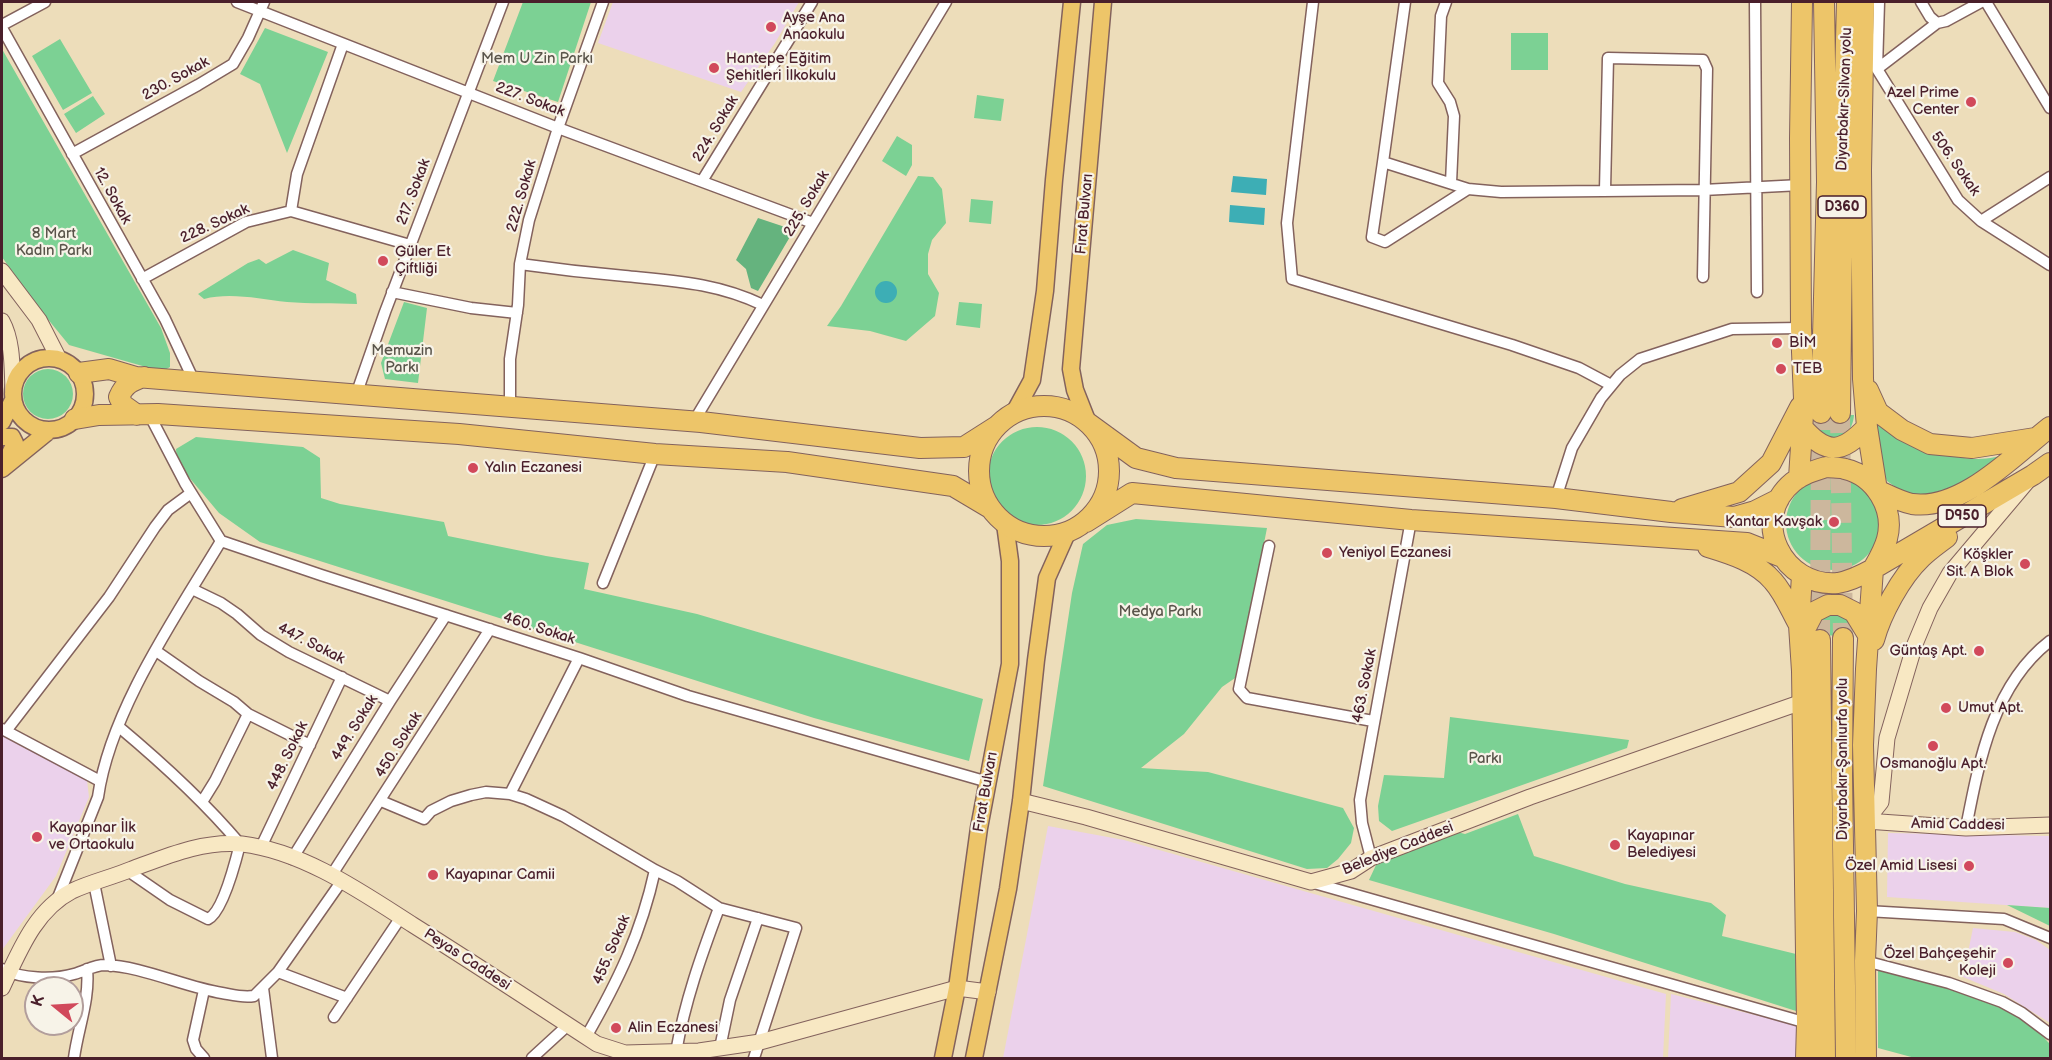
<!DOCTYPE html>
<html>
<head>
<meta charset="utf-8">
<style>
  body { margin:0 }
  #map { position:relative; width:2052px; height:1060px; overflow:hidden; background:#edddba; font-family:"Balsamiq Sans",sans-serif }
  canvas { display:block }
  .frame { position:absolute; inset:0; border:3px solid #4a1f2b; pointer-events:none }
  .north { position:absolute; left:24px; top:976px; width:60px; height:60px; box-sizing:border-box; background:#f7f3e8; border:2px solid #b29e9c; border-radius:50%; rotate:288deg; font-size:16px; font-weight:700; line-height:24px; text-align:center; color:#4a1f2b }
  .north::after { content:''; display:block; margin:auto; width:21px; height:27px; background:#d1495b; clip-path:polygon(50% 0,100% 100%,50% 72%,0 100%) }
</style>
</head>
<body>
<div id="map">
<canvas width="2052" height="1060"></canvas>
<div class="frame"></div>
<div class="north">K</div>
</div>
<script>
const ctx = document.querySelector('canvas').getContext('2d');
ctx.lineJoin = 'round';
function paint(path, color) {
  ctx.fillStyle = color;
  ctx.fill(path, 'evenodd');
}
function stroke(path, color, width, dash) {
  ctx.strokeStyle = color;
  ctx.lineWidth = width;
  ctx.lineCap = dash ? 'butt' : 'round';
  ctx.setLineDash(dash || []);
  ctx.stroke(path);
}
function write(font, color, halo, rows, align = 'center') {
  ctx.font = font + ' "Balsamiq Sans",sans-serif';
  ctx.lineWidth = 4.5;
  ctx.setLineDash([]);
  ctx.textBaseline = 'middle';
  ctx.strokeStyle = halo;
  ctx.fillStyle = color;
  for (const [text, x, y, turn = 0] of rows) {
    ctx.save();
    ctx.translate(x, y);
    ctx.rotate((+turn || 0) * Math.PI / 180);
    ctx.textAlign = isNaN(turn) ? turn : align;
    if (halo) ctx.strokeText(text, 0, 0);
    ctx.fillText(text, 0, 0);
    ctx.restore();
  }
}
paint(new Path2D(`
  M613,2H799L775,43L741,92L598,43Z
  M2,736L87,780L89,797L56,876L2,950Z
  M1048,826L1124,840L1666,994L1663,1058H1003Z
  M1888,833L2050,836V908L1887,897Z
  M1973,928L2015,932L2036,940L2050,950V1023L2004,994L1963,977Z
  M1671,994L1799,1026L1798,1058H1668Z`), '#ebd1eb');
paint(new Path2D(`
  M523,2H591L558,102L493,81Z
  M265,28L328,52L287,153L260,84L240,74Z
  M1511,33H1548V70H1511Z
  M60,39L92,93L63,110L32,56Z
  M2,49L161,328L170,353V367L163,371L153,369L69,345L33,301L2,257Z
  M977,95L1004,99L1001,121L974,118Z
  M93,96L105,114L76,133L64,114Z
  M897,136L912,145V165L906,176L882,161Z
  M918,176L933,177L942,189L946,223L932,240L928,254V274L939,293L935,316L906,341L870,331L827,326L841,306Z
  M971,199L993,201L991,224L969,222Z
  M293,250L329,263L326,280L356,294L357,304C334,303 310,304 287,302C260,299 230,292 204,299L198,294L248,263L259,259L266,264Z
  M404,302L427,308L418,383L385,379L381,363Z
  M959,302L982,304L980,328L956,325Z
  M23 394a25 25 0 1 1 50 0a25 25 0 1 1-50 0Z
  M1812,415H1854C1853,431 1841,445 1824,436C1820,433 1816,429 1813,426Z
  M1875,421C1908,438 1940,459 1978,459C1989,459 2000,456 2010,454L1959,484L1936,494L1914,496L1898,489L1887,481L1881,467Z
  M988 476a49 49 0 1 1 98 0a49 49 0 1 1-98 0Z
  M196,437L303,447L320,458L321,498L340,504L444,522L448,536L546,556L589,563L584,589L697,614L983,699L969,761L814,718L260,542L219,513L177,463L176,449Z
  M1786 523a47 47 0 1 1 94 0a47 47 0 1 1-94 0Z
  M1136,519L1267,528L1238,676L1222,687L1184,734L1141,768L1208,772L1343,808L1354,828L1351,843L1338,859L1327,868L1307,869L1043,786L1072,593L1083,544L1107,525Z
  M1835,614C1848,618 1852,622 1853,635L1810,636C1815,623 1821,618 1835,614Z
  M1450,717L1629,740L1627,748L1392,831L1379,821L1378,806L1384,775L1444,778Z
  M1518,814L1534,856L1625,884L1711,903L1726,915L1722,936L1796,954V1011L1554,934L1369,880L1376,865L1457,832L1465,834Z
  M2007,905L2050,908V926Z
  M1878,970C1929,983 1988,993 2031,1025C2038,1030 2044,1038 2050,1044V1058H1915L1878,1048Z`), '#7cd194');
paint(new Path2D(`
  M758,218L794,230L758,291L751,288L746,269L736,260Z`), '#65b37e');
paint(new Path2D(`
  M1233,176L1267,179L1266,195L1231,192Z
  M1230,205L1265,208L1264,225L1229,222Z
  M875 292a11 11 0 1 1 22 0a11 11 0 1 1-22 0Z`), '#3daeb5');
stroke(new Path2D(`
  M1840,413L1843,638
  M1820,640L1821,413`), '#ccb79d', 20, [20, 10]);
const street = new Path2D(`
  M237,2L558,128L813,223
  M1313,2L1287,223L1292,279L1512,345L1579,368L1611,385
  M1405,2L1383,162L1468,189L1501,192L1703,190L1801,185
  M1446,2L1441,16L1438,83L1450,102L1454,116L1451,183
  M1755,2L1757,292
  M1921,2L1930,17L1937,23
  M1986,2L2050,108
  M2,25L45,2
  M2,28L165,319L194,381
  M1864,53L1877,69L1958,200L1981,221L2050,265
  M1877,69L1937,23L1946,21L1981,2
  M1877,69L1879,2
  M72,154L198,85L233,64L248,38L264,2
  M1383,162L1372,237L1385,242L1468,189
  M702,181L812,2
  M1605,190L1608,58L1703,60L1707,69L1703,277
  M291,211L297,174L343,44
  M1981,221L2050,177
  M520,264C555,269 590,273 625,276C675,281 717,283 763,305
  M142,279L246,222L291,211L410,245
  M392,292L471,308L517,313
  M356,395L385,312L503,2
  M510,408V359L518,305L520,264L529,220L558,128L603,2
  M149,414L185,483L221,541L321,575L579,658L688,696L988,782
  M694,421L946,2
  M1556,498L1572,448L1601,398L1620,375L1640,359L1732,329L1801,328
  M1269,546L1239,689L1247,698L1373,721
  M603,583L655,454
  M192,589L221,603L237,614L261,635L289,652L390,701
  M156,651L199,681L234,702L248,714L310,745
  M119,727C162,763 203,800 240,844C236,860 223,912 208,919L170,900L128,871
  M2,729L100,781
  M6,731L109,597L155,527L168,510L191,493
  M510,794L579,658
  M381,801L424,819L431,811L451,801L471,795L486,792L510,794L526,799L563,816L655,870L677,881L719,908L796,928L754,1058
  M202,802L215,781L248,714
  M1966,828C1979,761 1993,685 2050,641
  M261,847L342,677
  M1371,858L1362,823L1360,800L1411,520
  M292,859L390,701L446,615
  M331,876L490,629
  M94,883L111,966
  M1314,883L1807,1023
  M57,900L98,797C110,711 176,616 221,541
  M1867,911L2004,919L2050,938
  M1865,961L1949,983L2002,1002L2022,1013L2050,1034
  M2,969C22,979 53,980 74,974C85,971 94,965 105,965C141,966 185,987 222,993C233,995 243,998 254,996L278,972L341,882
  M278,972L347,998
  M263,988L272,1058
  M204,990L193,1040L196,1049L204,1058
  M334,1017L401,917
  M586,1037C618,981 641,934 655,870
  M720,1048L730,1000L758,918
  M676,1052C685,1001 701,956 719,908
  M74,1058C78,1028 90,999 87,969
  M532,1058L568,1025`);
const secondary = new Path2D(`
  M2,271L39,320L59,359
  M2,321C13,341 12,368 13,391
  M1021,801L1086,817L1311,882L1351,871L1371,858L1530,797L1802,702
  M1866,821L1881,802L1887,738L1915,644L1930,608L1950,573L2026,483
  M1866,821L1966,828L2050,825
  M2,988C19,952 35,910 72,891C91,882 113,877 132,869C167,856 204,840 242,844C303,851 363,893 413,925C475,964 536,1004 597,1044L625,1053L699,1051L760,1042L957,988L988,992`);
const primary = new Path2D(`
  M13 394a36 36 0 1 1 72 0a36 36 0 1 1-72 0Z
  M1014,413L1032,380L1045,291L1054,180L1072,2
  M2,422L13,400
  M1088,423L1075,390L1071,369L1103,2
  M2,437H12L15,443L6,462
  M2,469L50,430
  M943,1058L957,988L979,828L1010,664V561L1005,524
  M974,1058L1008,889L1021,801L1036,660L1047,578L1067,533`);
const highway = new Path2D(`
  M1864,2L1861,170L1863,379L1867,427L1877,490C1888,495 1901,502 1912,504C1962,511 2014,455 2050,427
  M79,373L109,369L136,377L701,422L920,448L964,447L997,426
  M1868,390L1878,412L1902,430L1930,444L1972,448L2035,438
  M979 471a65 65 0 1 1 130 0a65 65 0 1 1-130 0Z
  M1821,413L1827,182L1824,2
  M1840,413L1843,157L1847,2
  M137,415L123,405L119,397C124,385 131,381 144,377
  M75,419L99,415L158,414L459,434L655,454L787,462L953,486L990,508
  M1088,423L1136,458L1176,468L1556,498L1671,512L1734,517L1755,511L1779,499
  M1802,427C1827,456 1842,453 1867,427
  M1826,467C1832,468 1839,467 1845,469C1875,476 1895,509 1887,539C1884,550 1878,560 1873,569C1862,575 1850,581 1838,583C1783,588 1748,519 1793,482C1803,474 1813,471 1826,467Z
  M1799,478L1804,399L1801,328L1800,138L1802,2
  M1682,509L1739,492L1771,463L1800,407
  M1086,522L1132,493L1411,520L1747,543L1782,557
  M1708,547C1731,554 1757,562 1773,581C1784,593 1791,611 1799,625
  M1802,575L1799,625L1802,671L1807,1023L1806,1058
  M1802,635L1814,612L1828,605H1840L1854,612L1868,635
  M1843,638L1842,775L1846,1058
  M1820,640L1825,1058
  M1874,640C1881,614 1901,577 1921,558C1929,550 1938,544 1947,537
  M1866,1058L1865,961L1867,911L1863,745L1866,669L1873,569L2033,475L2050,463`);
stroke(street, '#83625d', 13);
stroke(secondary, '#83625d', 17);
stroke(primary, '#83625d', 19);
stroke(highway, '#83625d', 22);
stroke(street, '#fff', 10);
stroke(secondary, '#f8e8c3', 15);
stroke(primary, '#edc569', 16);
stroke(highway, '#edc569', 20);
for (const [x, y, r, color] of [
  [771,27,6,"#d1495b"],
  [714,68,6,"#d1495b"],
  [1971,102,6,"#d1495b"],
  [383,261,6,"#d1495b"],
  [1777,343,6,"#d1495b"],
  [1781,369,6,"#d1495b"],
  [473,468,6,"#d1495b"],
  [1834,522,6,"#d1495b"],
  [1327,553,6,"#d1495b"],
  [2025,564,6,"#d1495b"],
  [1979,651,6,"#d1495b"],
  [1946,708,6,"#d1495b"],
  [1933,746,6,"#d1495b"],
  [37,837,6,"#d1495b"],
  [1615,845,6,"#d1495b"],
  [1969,866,6,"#d1495b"],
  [433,875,6,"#d1495b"],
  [2008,963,6,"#d1495b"],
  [616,1028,6,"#d1495b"]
]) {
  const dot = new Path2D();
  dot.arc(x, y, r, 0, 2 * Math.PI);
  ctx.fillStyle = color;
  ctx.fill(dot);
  stroke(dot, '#f7f3e8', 2);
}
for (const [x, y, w] of [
  [1842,207,48],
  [1962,516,48]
]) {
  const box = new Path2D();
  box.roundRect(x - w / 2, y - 11, w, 22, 4.5);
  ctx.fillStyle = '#f7f3e8';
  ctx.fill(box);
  stroke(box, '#4a1f2b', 1.5);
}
write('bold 14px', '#4a1f2b', null, [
  ["D360",1842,207],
  ["D950",1962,516]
]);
write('15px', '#4a1f2b', '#f7f3e8', [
  ["Ayşe Ana",783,18],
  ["Anaokulu",783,35],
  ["Hantepe Eğitim",726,59],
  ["Şehitleri İlkokulu",726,76],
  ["Azel Prime",1959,93,"right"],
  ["Center",1959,110,"right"],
  ["Güler Et",395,252],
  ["Çiftliği",395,269],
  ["BİM",1789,343],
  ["TEB",1793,369],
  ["Yalın Eczanesi",485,468],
  ["Kantar Kavşak",1822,522,"right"],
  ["Yeniyol Eczanesi",1339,553],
  ["Köşkler",2013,555,"right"],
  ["Sit. A Blok",2013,572,"right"],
  ["Güntaş Apt.",1967,651,"right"],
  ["Umut Apt.",1958,708],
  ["Osmanoğlu Apt.",1933,764,"center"],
  ["Kayapınar İlk",49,828],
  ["ve Ortaokulu",49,845],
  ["Kayapınar",1627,836],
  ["Belediyesi",1627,853],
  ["Özel Amid Lisesi",1957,866,"right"],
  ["Kayapınar Camii",445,875],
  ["Özel Bahçeşehir",1996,954,"right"],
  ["Koleji",1996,971,"right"],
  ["Alin Eczanesi",628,1028]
], 'left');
write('15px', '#59544a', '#f7f3e8', [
  ["Mem U Zin Parkı",537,59],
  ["8 Mart",54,234],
  ["Kadın Parkı",54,251],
  ["Memuzin",402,351],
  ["Parkı",402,368],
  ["Medya Parkı",1160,612],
  ["Parkı",1485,759]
]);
write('15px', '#4a1f2b', '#f7f3e8', [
  ["230. Sokak",176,79,-29],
  ["Diyarbakır-Silvan yolu",1845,99,-88],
  ["227. Sokak",530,100,21],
  ["224. Sokak",716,129,-59],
  ["506. Sokak",1955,164,55],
  ["217. Sokak",414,192,-69],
  ["12. Sokak",112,196,61],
  ["222. Sokak",522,196,-74],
  ["225. Sokak",807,204,-59],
  ["Fırat Bulvarı",1085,214,-85],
  ["228. Sokak",215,224,-25],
  ["460. Sokak",539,629,18],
  ["447. Sokak",311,644,27],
  ["463. Sokak",1365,686,-79],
  ["449. Sokak",355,728,-58],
  ["450. Sokak",399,745,-58],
  ["448. Sokak",288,756,-64],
  ["Diyarbakır-Şanlıurfa yolu",1843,759,-90],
  ["Fırat Bulvarı",986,792,-80],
  ["Amid Caddesi",1958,825,1],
  ["Belediye Caddesi",1398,849,-22],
  ["455. Sokak",612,950,-67],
  ["Peyas Caddesi",467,960,33]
]);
</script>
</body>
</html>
